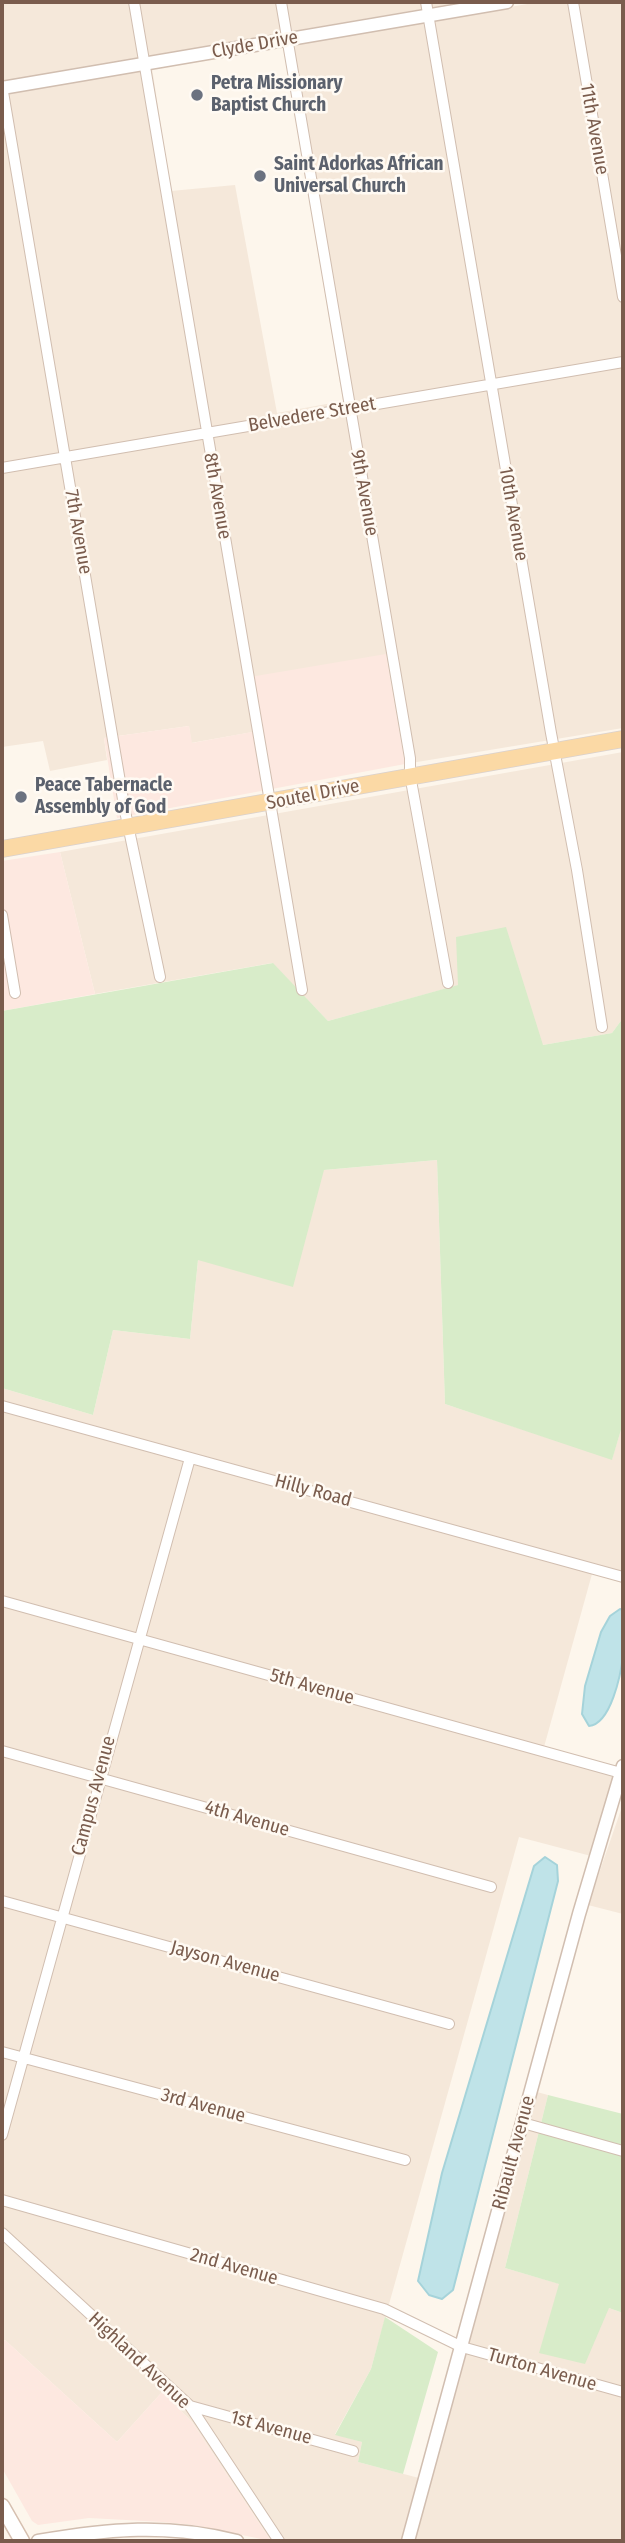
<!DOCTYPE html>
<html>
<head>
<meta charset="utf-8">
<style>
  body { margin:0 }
  #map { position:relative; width:625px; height:2543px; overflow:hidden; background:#fdf6ec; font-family:"Fira Sans Condensed",sans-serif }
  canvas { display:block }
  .frame { position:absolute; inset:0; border:4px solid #7a5c4d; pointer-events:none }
</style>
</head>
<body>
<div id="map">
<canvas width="625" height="2543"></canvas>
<div class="frame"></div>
</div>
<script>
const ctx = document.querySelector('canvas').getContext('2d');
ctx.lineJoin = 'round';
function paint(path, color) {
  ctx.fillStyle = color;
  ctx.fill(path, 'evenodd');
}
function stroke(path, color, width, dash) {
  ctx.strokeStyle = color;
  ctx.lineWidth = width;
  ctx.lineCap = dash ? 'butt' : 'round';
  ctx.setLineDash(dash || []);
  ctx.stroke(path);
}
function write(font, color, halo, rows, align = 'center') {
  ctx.font = font + ' "Fira Sans Condensed",sans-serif';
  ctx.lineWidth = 5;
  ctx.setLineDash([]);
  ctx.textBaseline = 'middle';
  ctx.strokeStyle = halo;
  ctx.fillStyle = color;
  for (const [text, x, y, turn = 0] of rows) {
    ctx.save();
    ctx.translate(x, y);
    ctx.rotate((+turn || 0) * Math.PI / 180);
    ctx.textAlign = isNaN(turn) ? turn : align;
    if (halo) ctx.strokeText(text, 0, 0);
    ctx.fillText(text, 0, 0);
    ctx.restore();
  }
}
paint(new Path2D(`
  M2,2H463L2,81Z
  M539,2H623V728L405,764L386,655L253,732L191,743L189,726L104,738L107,760L50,771L43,741L2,747V93L152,68L171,191L235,185L277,413L343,401L283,46Z
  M623,752V1018L612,1033L543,1045L459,985L328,1021L272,963L95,994L60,852Z
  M437,1160L445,1404L612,1459L623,1423V1583L592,1574L544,1747L616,1767L591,1856L519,1837L371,2369L335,2434L362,2442L358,2462L419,2478L401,2541H271L192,2422L162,2392L117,2442L5,2340L2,2343V1388L93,1415L113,1330L190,1339L198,1260L324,1170Z
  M623,1804V1914L588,1905Z
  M537,2092L548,2095L505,2268L560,2284L540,2353L609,2308L623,2313V2541H415Z`), '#f5e8da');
paint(new Path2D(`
  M386,654L405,764L117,818L104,738L189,726L192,743L252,732L244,678Z
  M60,852L95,994L2,1011V861Z
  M5,2340L117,2442L162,2392L192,2422L271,2541L193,2525L163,2522L89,2518L38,2525L32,2521L2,2468V2343Z`), '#fde8e0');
paint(new Path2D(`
  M506,927L543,1045L612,1033L623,1018V1423L612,1460L445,1404L437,1160L324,1170L293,1287L198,1260L190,1339L113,1330L93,1415L2,1388V1011L273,963L328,1021L458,985L456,937Z
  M548,2095L623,2114V2313L609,2308L585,2364L539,2353L559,2284L505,2268Z
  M385,2317L438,2352L403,2474L358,2462L362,2442L335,2435L371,2369Z`), '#d8ecc9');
const water = new Path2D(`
  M620,1609L623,1610C623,1625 625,1640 623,1655C621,1674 611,1724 589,1726L582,1714L585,1686L601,1632L610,1616Z
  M545,1857L557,1865L558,1881L453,2290L442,2299L429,2295L418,2281L442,2173L534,1866Z`);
paint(water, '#bfe3e8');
stroke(water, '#a5d3da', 2);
const minor = new Path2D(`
  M134,2L302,990
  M281,2L410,758V775L448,983
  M426,2L551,733L577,870L602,1027
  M573,2L623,297
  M2,86L125,811L160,977
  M2,468L623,362
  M2,915L15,993
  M2,1406L623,1577
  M2,1601L621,1773
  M2,1751L491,1887
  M2,1901L449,2024
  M2,2052L405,2160
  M523,2123L623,2151
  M2,2135L190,1458
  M2,2200L384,2309L462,2347L623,2392
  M2,2233L190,2406L279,2541
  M190,2406L353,2451`);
const tertiary = new Path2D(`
  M2,88L507,2
  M38,2541C108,2529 167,2523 237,2541
  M408,2541L579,1914L623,1766`);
const secondary = new Path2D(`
  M2,2506L22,2541`);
const primary = new Path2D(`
  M2,849L623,739`);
stroke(minor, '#d1beb0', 12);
stroke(tertiary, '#d1beb0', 15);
stroke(secondary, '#d6c0b0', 17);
stroke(primary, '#dad1cd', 18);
stroke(minor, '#fff', 10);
stroke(tertiary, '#fff', 12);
stroke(secondary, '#fff', 14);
stroke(primary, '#fbd9a5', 16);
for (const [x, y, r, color] of [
  [197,95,7,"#6b7280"],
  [260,176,7,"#6b7280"],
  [21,797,7,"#6b7280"]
]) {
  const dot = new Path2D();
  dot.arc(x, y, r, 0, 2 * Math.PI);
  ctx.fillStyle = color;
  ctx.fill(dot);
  stroke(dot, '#fffaf3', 2.5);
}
write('19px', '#7a5c4d', '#fffaf3', [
  ["Clyde Drive",255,45,-10],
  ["11th Avenue",594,129,80],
  ["Belvedere Street",312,415,-10],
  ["9th Avenue",364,493,80],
  ["8th Avenue",217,496,80],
  ["10th Avenue",513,514,80],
  ["7th Avenue",78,532,80],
  ["Soutel Drive",313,795,-11],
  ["Hilly Road",313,1491,15],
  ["5th Avenue",312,1687,16],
  ["Campus Avenue",94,1796,-75],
  ["4th Avenue",247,1819,16],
  ["Jayson Avenue",225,1962,15],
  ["3rd Avenue",203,2106,15],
  ["Ribault Avenue",514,2153,-75],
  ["2nd Avenue",234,2267,16],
  ["Highland Avenue",139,2361,43],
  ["Turton Avenue",542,2370,16],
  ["1st Avenue",271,2428,15]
]);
write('bold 19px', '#5b616d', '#fffaf3', [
  ["Petra Missionary",211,84],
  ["Baptist Church",211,106],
  ["Saint Adorkas African",274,165],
  ["Universal Church",274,187],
  ["Peace Tabernacle",35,786],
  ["Assembly of God",35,808]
], 'left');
</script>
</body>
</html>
